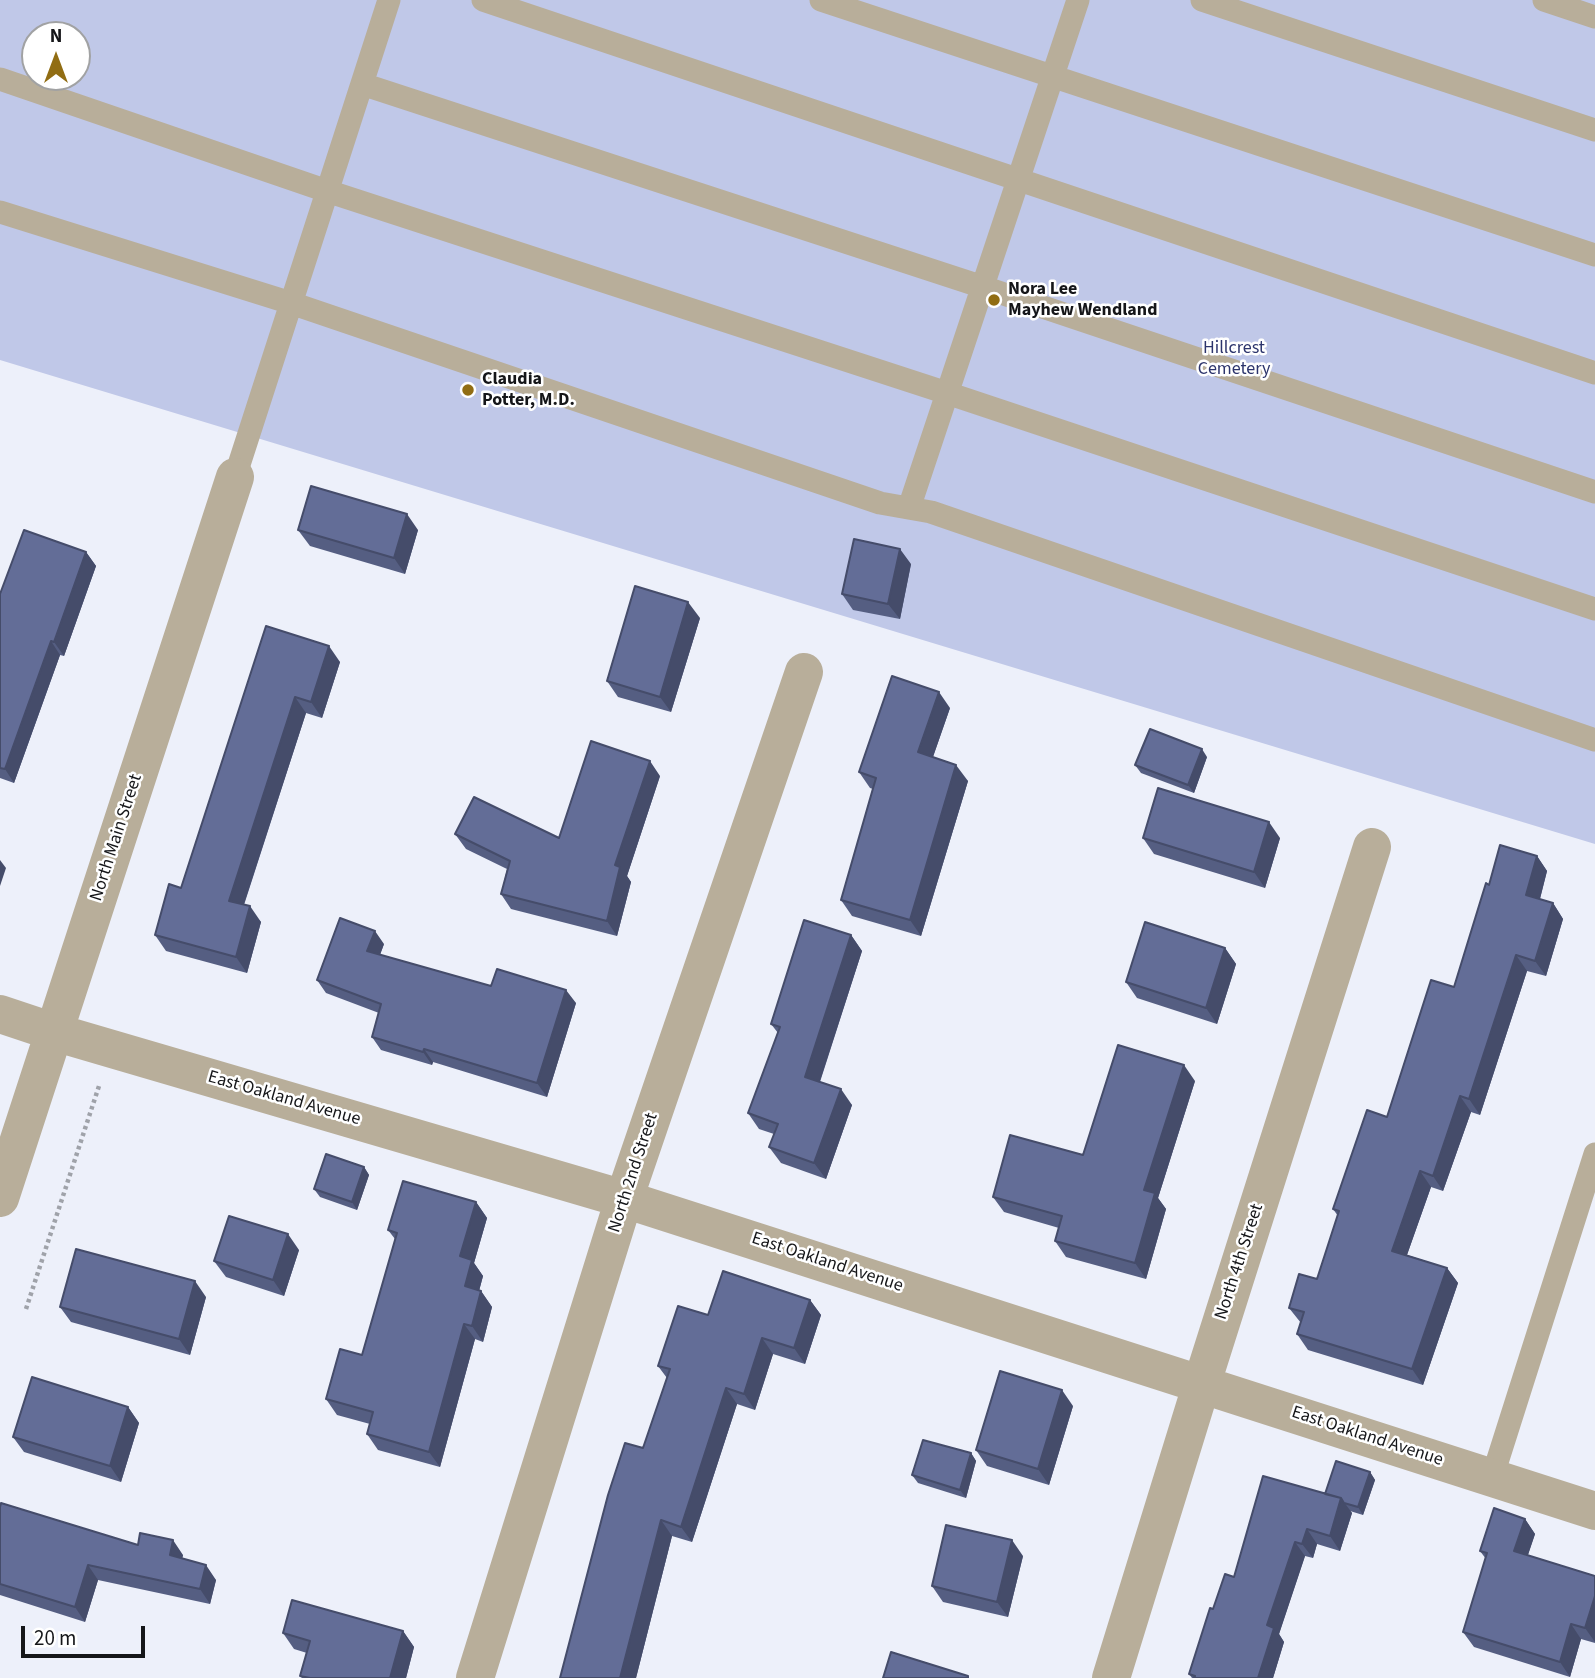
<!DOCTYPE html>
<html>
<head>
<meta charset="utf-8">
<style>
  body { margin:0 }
  #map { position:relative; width:1595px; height:1678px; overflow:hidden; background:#edf0fa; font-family:"Source Sans 3",sans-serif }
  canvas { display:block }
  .north { position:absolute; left:21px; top:21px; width:70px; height:70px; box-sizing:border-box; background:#fff; border:2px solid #a1a2a3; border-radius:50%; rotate:0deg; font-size:19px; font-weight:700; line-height:28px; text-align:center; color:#151619 }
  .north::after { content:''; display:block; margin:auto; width:24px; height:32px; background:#916d13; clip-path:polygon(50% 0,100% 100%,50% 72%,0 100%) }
  .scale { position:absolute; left:21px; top:1626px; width:124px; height:32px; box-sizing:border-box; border:4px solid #151619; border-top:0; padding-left:9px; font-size:21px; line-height:24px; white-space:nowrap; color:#151619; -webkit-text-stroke:5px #fff; paint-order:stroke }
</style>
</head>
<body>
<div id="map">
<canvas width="1595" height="1678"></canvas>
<div class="north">N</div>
<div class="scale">20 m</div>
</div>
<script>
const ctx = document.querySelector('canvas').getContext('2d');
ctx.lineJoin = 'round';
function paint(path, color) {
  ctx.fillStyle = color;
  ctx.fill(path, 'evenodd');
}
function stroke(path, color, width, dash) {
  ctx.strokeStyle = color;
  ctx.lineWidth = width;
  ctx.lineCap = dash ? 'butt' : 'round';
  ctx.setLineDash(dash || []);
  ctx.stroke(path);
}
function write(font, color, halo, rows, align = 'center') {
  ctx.font = font + ' "Source Sans 3",sans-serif';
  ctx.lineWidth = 5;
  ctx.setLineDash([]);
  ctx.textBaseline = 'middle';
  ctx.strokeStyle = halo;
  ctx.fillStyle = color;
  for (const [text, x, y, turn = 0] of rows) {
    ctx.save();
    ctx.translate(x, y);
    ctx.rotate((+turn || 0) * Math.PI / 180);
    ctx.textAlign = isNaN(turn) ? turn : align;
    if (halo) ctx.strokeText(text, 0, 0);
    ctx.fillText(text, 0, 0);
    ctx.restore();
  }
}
paint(new Path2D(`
  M0,0H1595V844L0,360ZM35,35H77V77H35Z`), '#c0c8e8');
stroke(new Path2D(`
  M26,1309L99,1086`), '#9fa2a9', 4.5, [3.5, 3.5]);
stroke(new Path2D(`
  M483,0L1595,373
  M821,0L1595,255
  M1202,0L1595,130
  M1544,0L1595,17
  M0,79L327,191L947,393L1595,609
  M362,84L983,287L1595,492
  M0,212L291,303L880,503L931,512L1595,740
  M235,477L389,0
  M909,508L1078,0
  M1492,1478L1595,1154`), '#b8ae9a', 23);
stroke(new Path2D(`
  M0,1014L54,1032L624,1199L1595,1511
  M0,1198L235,477
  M475,1678L624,1199L804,672
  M1111,1678L1202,1383L1372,847`), '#b8ae9a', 38);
paint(new Path2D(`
  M298,530H418L405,574L310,546Z
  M86,552L96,566L64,656L60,655L14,783L0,778V594Z
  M911,564L900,619L853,610L842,594Z
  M700,618L671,712L618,697L607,681Z
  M266,626L340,662L322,718L306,713L244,905L261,922L247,973L166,951L155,935L181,888Z
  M950,708L933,757L968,781L921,936L852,916L841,900L873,789L870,788L859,772Z
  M1207,757L1194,793L1141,773L1135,765Z
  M660,776L627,876L631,882L617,936L511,909L501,894L507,869L466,849L455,834L559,838Z
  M1143,838H1280L1265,888L1154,854Z
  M1537,856L1547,871L1540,899L1553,903L1563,919L1546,976L1527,971L1480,1115L1471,1112L1443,1191L1431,1187L1407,1255L1447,1268L1458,1283L1423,1385L1308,1350L1297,1334L1301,1323L1289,1308L1317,1279L1338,1216L1333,1209L1387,1117L1454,987L1489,885Z
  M851,935L862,951L820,1082L852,1105L826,1179L781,1163L769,1147L774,1134L759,1129L748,1113L778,1033L771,1024Z
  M384,944L380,955L491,986L576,1003L547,1097L433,1062L432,1065L381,1050L372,1037L379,1013L326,993L317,980Z
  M1225,948L1236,964L1217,1024L1137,998L1126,982Z
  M1195,1081L1158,1198L1166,1209L1146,1279L1066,1257L1055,1241L1059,1228L1004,1212L993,1197L1083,1155Z
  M364,1167L369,1175L357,1210L320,1197L314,1189Z
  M476,1202L487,1218L474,1263L483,1276L479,1291H481L492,1307L483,1342L475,1339L440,1467L378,1450L367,1434L370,1424L337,1415L326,1399L362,1355L395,1239L388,1230Z
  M299,1250L284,1296L226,1277L214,1261Z
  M206,1297L190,1355L71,1322L60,1307Z
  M810,1300L821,1315L805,1364L773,1354L755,1410L737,1404L692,1542L672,1536L636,1678L643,1448L667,1378L658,1366L708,1315Z
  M1073,1406L1049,1485L987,1466L976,1450Z
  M128,1407L139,1423L121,1482L24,1452L13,1437Z
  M971,1453L976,1461L966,1498L918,1483L912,1475Z
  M1370,1472L1375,1480L1363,1515L1350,1511L1352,1513L1340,1551L1317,1544L1313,1558L1305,1556L1279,1634L1284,1642L1273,1678H1192L1189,1674L1213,1609L1234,1577L1325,1494Z
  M0,1507L138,1545L183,1555L182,1558L216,1580L210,1604L98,1580L85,1622L0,1595Z
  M1525,1519L1535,1534L1528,1555L1595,1576V1643L1581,1639L1570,1677L1474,1647L1463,1632L1486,1559L1480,1551Z
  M1023,1556L1008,1617L943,1602L932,1586Z
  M403,1631L414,1647L406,1678H302L300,1676L307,1653L294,1649L283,1633Z`), '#555e82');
paint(new Path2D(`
  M407,514L418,530L405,574L394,558Z
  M900,549L911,564L900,619L888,604Z
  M86,552L96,566L64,656L54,642Z
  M688,602L700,618L671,712L660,697Z
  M51,641L60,655L14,783L5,769Z
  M329,646L340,662L322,718L311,702Z
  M939,692L950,708L929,768L918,752Z
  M295,697L306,713L240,916L229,901Z
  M1202,749L1207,757L1194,793L1188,785Z
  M650,761L660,776L627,876L631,882L617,936L607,921L615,865Z
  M956,765L968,781L921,936L910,920Z
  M1269,822L1280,838L1265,888L1254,872Z
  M1537,856L1547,871L1537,910L1526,895Z
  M0,860L6,868L0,886Z
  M1553,903L1563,919L1546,976L1535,961Z
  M250,906L261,922L247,973L236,957Z
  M375,931L384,944L376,965L367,951Z
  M851,935L862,951L816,1093L805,1077Z
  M1225,948L1236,964L1217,1024L1206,1008Z
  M1516,955L1527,971L1480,1115L1469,1099Z
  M566,990L576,1003L547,1097L537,1083Z
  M424,1049L433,1062L432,1065L423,1052Z
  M1184,1065L1195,1081L1158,1198L1166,1209L1146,1279L1135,1263L1144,1190Z
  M841,1089L852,1105L826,1179L814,1163Z
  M1460,1096L1471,1112L1443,1191L1433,1176Z
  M364,1167L369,1175L357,1210L352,1202Z
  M1420,1171L1431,1187L1403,1266L1392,1251Z
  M476,1202L487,1218L474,1263L483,1276L476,1302L465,1286L460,1256Z
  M288,1234L299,1250L284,1296L273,1280Z
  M1447,1268L1458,1283L1423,1385L1412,1369Z
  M195,1281L206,1297L190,1355L179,1339Z
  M481,1291L492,1307L483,1342L472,1326Z
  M810,1300L821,1315L805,1364L794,1348Z
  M464,1324L475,1339L440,1467L429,1452Z
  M762,1338L773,1354L755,1410L744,1394Z
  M726,1388L737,1404L692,1542L681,1527Z
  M1062,1390L1073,1406L1049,1485L1038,1469Z
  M128,1407L139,1423L121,1482L110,1466Z
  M971,1453L976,1461L966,1498L960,1490Z
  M1370,1472L1375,1480L1363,1515L1358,1507Z
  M1341,1498L1352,1513L1340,1551L1330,1536Z
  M1525,1519L1535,1534L1524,1566L1514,1551Z
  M661,1520L672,1536L636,1678H620Z
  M1307,1529L1317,1544L1313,1558L1302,1544Z
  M173,1540L183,1555L180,1569L170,1555Z
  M1012,1540L1023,1556L1008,1617L997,1602Z
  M1295,1542L1305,1556L1279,1634L1284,1642L1273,1678H1258L1267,1625Z
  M88,1565L98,1580L85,1622L75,1607Z
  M206,1565L216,1580L210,1604L200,1589Z
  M1595,1596V1642L1585,1628Z
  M1571,1624L1581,1639L1570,1677L1560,1662Z
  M403,1631L414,1647L406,1678H390Z`), '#454c6a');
const building = new Path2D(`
  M311,486L407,514L394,558L298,530Z
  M24,530L86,552L54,642L51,641L5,769L0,768V594Z
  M854,539L900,549L888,604L842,594Z
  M635,586L688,602L660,697L607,681Z
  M266,626L329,646L311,702L295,697L229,901L250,906L236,957L155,935L169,884L181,888Z
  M892,676L939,692L918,752L956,765L910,920L841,900L876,778L859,772Z
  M1150,729L1202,749L1188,785L1135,765Z
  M591,741L650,761L615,865L620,867L607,921L501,894L510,861L455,834L474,797L559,838Z
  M1158,788L1269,822L1254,872L1143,838Z
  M1500,845L1537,856L1526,895L1553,903L1535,961L1516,955L1469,1099L1460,1096L1433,1176L1420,1171L1392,1251L1447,1268L1412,1369L1297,1334L1304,1312L1289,1308L1299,1274L1317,1279L1339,1211L1333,1209L1367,1110L1387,1117L1431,980L1454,987L1486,883L1489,885Z
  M340,918L375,931L367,951L491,986L497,969L566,990L537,1083L424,1049L423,1052L372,1037L381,1004L317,980Z
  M804,920L851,935L805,1077L841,1089L814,1163L769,1147L778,1124L748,1113L780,1027L771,1024Z
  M1145,922L1225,948L1206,1008L1126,982Z
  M1118,1045L1184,1065L1144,1190L1155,1193L1135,1263L1055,1241L1062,1216L993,1197L1010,1135L1083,1155Z
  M326,1154L364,1167L352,1202L314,1189Z
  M403,1181L476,1202L460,1256L472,1260L465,1286L481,1291L472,1326L464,1324L429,1452L367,1434L373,1412L326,1399L340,1349L362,1355L397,1233L388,1230Z
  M229,1216L288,1234L273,1280L214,1261Z
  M76,1249L195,1281L179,1339L60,1307Z
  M723,1271L810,1300L794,1348L762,1338L744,1394L726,1388L681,1527L661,1520L620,1678H560L608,1495L625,1443L643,1448L670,1369L658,1366L678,1306L708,1315Z
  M1000,1371L1062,1390L1038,1469L976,1450Z
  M32,1377L128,1407L110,1466L13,1437Z
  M923,1440L971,1453L960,1490L912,1475Z
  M1336,1461L1370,1472L1358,1507L1344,1503L1341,1498L1325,1494Z
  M1263,1476L1341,1498L1330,1536L1307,1529L1302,1544L1295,1542L1267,1625L1274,1628L1258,1678H1194L1195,1676L1189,1674L1210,1608L1213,1609L1225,1574L1234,1577Z
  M1,1503L138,1545L140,1533L173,1540L170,1555L206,1565L200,1589L88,1565L75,1607L0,1584V1507Z
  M1494,1508L1525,1519L1514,1551L1595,1576V1596L1585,1628L1571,1624L1560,1662L1463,1632L1487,1553L1480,1551Z
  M946,1525L1012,1540L997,1602L932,1586Z
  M292,1600L403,1631L390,1678H310L300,1676L310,1641L283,1633Z
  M891,1652L968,1676V1678H883Z`);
paint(building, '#636d97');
stroke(building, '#454c6a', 2);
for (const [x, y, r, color] of [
  [994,300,7,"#916d13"],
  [468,390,7,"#916d13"]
]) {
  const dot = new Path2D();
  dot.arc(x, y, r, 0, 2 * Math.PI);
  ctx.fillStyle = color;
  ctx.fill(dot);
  stroke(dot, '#fff', 2.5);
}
write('bold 18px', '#151619', '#fff', [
  ["Nora Lee",1008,290],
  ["Mayhew Wendland",1008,311],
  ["Claudia",482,380],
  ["Potter, M.D.",482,401]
], 'left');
write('18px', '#2c346c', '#fff', [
  ["Hillcrest",1234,349],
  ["Cemetery",1234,370]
]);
write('18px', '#151619', '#fff', [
  ["North Main Street",117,838,-72],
  ["East Oakland Avenue",284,1099,16],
  ["North 2nd Street",634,1173,-72],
  ["North 4th Street",1240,1262,-72],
  ["East Oakland Avenue",827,1263,18],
  ["East Oakland Avenue",1367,1437,18]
]);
</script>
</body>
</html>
